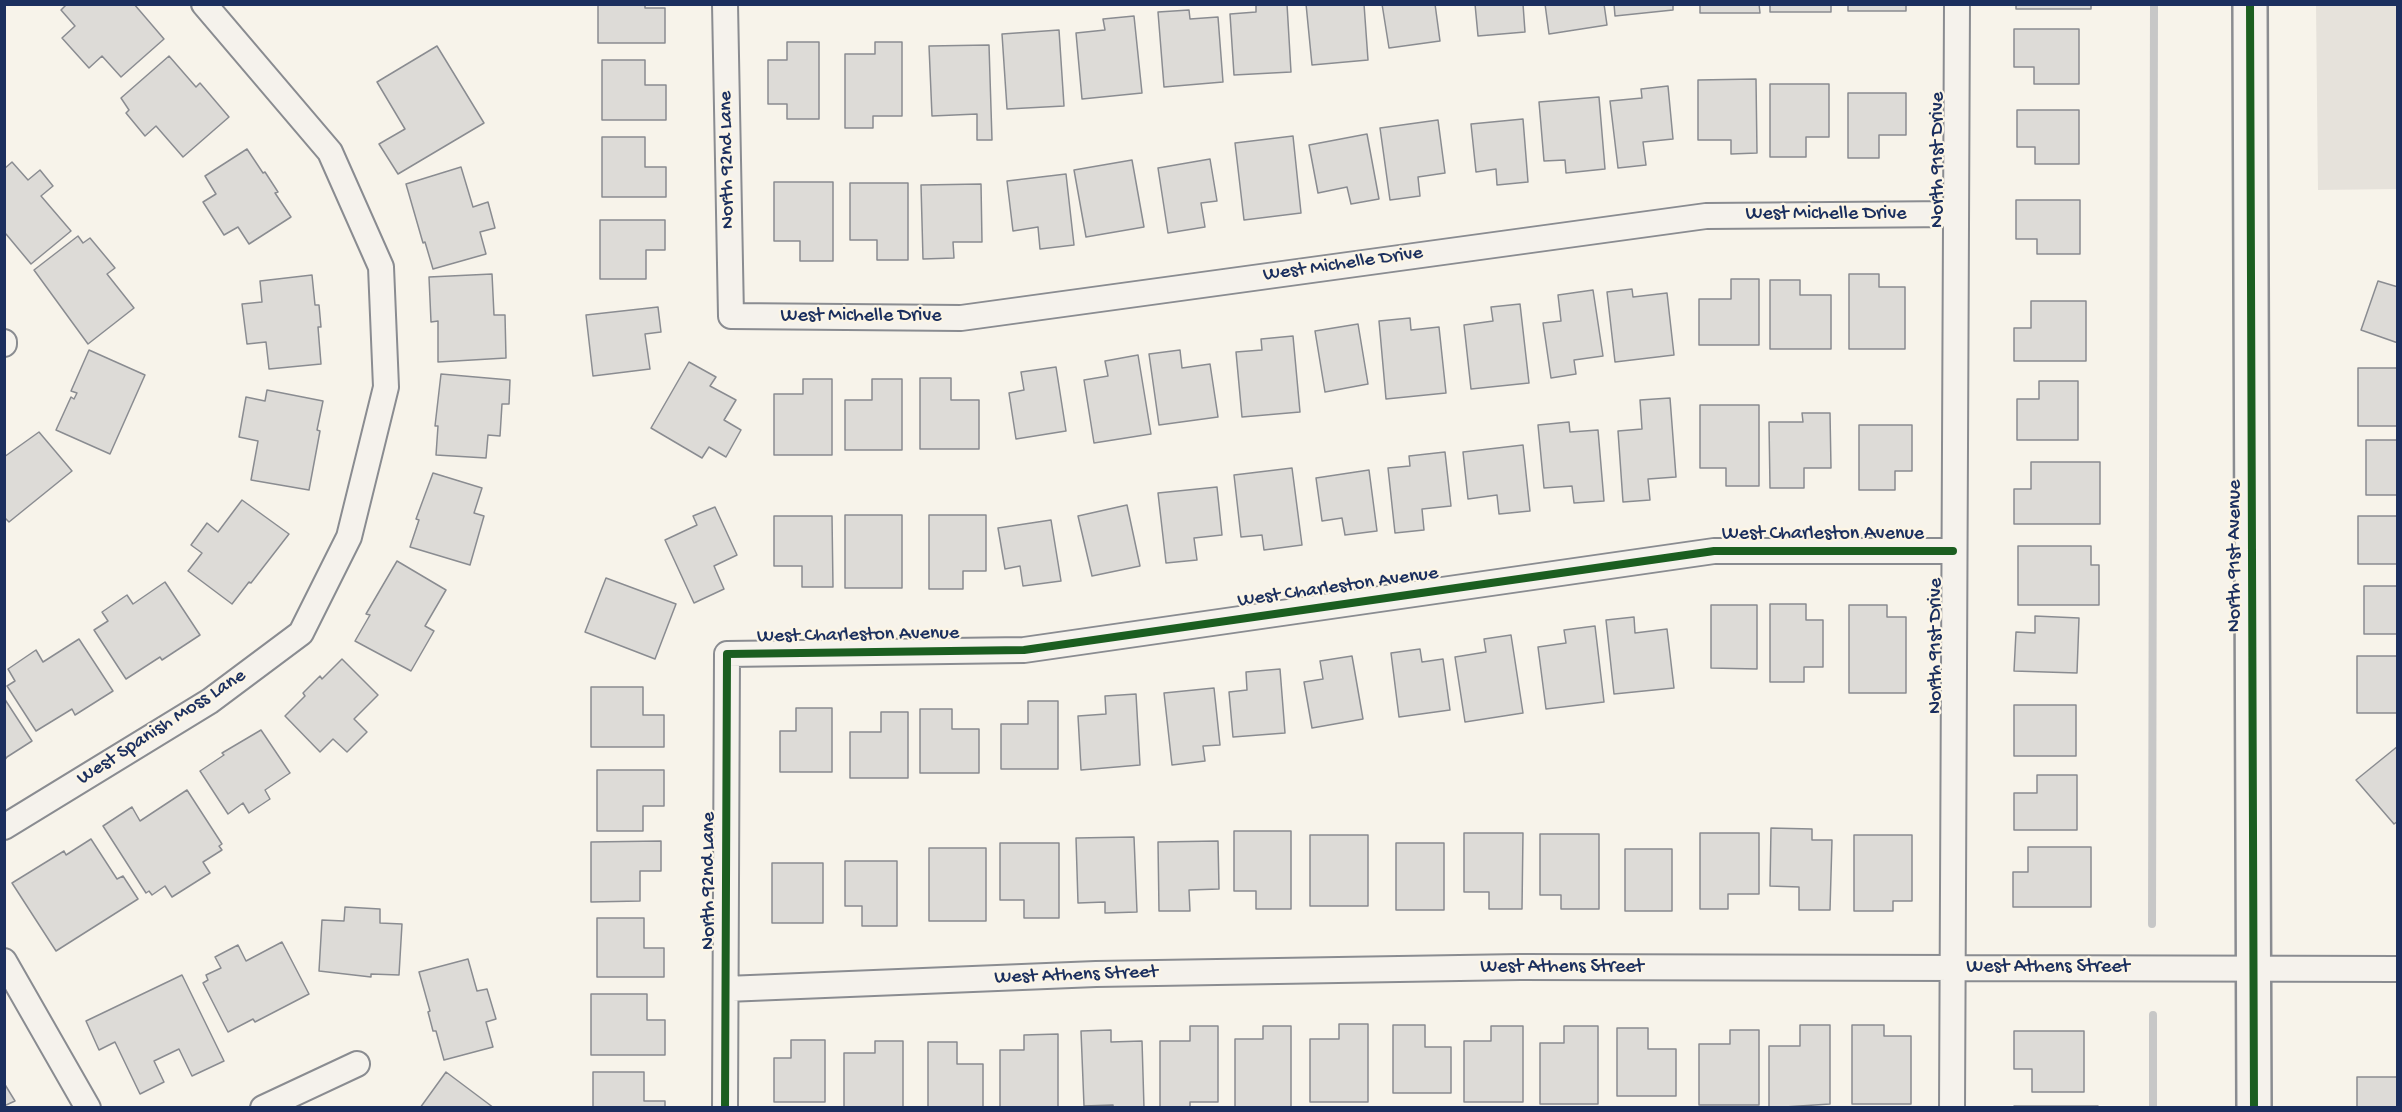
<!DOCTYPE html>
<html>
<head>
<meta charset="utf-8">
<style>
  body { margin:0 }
  #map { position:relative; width:2402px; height:1112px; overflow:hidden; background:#f7f3ea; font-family:"Gochi Hand",sans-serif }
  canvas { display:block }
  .frame { position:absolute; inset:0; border:6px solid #1b2f5e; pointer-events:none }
</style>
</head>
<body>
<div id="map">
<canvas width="2402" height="1112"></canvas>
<div class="frame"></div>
</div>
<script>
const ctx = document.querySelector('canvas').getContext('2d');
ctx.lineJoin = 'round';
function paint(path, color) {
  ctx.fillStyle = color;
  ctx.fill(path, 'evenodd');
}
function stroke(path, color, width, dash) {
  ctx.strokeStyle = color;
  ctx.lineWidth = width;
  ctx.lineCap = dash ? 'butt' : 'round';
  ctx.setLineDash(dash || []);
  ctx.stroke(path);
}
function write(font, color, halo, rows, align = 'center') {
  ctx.font = font + ' "Gochi Hand",sans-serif';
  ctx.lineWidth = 4.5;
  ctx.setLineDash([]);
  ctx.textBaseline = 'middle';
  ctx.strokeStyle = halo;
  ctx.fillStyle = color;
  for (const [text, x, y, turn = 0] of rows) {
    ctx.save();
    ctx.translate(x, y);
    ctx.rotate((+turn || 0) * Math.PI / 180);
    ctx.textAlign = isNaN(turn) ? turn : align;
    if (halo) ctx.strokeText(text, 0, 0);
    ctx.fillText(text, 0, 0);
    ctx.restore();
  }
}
paint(new Path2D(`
  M2316,5H2397V189L2318,190Z`), '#e6e2db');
stroke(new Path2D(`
  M2152,924L2154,4
  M2153,1015V1108`), '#c7c7c7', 8);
const building = new Path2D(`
  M67,4H134L164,39L121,77L102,56L89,68L62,38L75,26L61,10Z
  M598,4H645V8H665V43H598Z
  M1256,4H1287L1291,72L1234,75L1230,14L1256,12Z
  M1306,4H1364L1368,60L1312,65Z
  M1382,4H1435L1440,41L1389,48Z
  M1475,4H1523L1525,32L1478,36Z
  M1545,4H1604L1607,25L1549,34Z
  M1614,4H1673V10L1615,16Z
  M1700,4H1759L1760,13H1700Z
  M1770,4H1831V12H1770Z
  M1848,4H1906V11H1848Z
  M2016,4H2091V9H2016Z
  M1189,10L1190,19L1218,17L1223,82L1164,87L1158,12Z
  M1134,16L1142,93L1082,99L1076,33L1105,30L1103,19Z
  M2014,29H2079V84H2034V67H2014Z
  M1059,30L1064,106L1007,109L1002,34Z
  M787,42H819V119H787V104H768V60H787Z
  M875,42H902V116H873V128H845V54H875Z
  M989,45L992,140H977V114L932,116L929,46Z
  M437,46L484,123L398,174L379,144L405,129L377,82Z
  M169,56L196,87L200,83L229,117L183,157L156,126L145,136L126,113L129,110L121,98Z
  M602,60H645V85H666V120H602Z
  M1756,79L1757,153L1731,154V140H1698V80Z
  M1770,84H1829V137H1806V157H1770Z
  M1668,86L1673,139L1643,142L1646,165L1618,168L1610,101L1642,98L1641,89Z
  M1848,93H1906V135H1879V158H1848Z
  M1599,97L1605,169L1566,173L1565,160L1544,161L1539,102Z
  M2017,110H2079V164H2035V147H2017Z
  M1523,119L1528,182L1497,185L1496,169L1476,172L1471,124Z
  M1438,120L1445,173L1418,177L1420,196L1390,200L1380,128Z
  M1367,134L1379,199L1351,204L1347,187L1318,193L1309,145Z
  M1293,136L1301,213L1244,220L1235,143Z
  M602,137H645V167H666V197H602Z
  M247,149L263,173L265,172L278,192L275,193L291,217L249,244L238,227L224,235L203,202L216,194L205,176Z
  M1210,159L1217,201L1201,203L1205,227L1168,233L1158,168Z
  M1132,160L1144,227L1086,237L1074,170Z
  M12,162L28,180L40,170L53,186L41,196L71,231L31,264L6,234L4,235V169Z
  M461,167L473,207L488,202L495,228L480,232L486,254L433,269L425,242L423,243L406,184Z
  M1066,174L1074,245L1040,249L1038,227L1013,231L1007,181Z
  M774,182H833V261H800V241H774Z
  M850,183H908V260H877V240H850Z
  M981,184L982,242H953L954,258L923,259L921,185Z
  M2016,200H2080V254H2037V239H2016Z
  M600,220H665V250H646V279H600Z
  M78,236L83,243L90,238L115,268L107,274L134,308L88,344L34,270Z
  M492,274L494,315H505L506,358L438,362V321L431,322L429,277Z
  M1849,274H1879V287H1905V349H1849Z
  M312,275L315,305H319L321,327H318L321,364L269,369L266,342L247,344L242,304L262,302L260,281Z
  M1731,279H1759V345H1699V299H1731Z
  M1770,280H1800V295H1831V349H1770Z
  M2378,281L2398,287V343L2361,330Z
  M1632,289L1633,297L1667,293L1674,355L1615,362L1607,292Z
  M1593,290L1603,356L1574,360L1576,374L1551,378L1543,323L1561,321L1558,295Z
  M2031,301H2086V361H2014V328H2031Z
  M1520,304L1529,383L1471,389L1464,325L1493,321L1491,307Z
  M658,307L661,332L645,334L650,369L593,376L586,315Z
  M1410,318L1411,330L1439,327L1446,393L1386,399L1379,321Z
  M1358,324L1368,384L1325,392L1315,331Z
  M1293,336L1300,412L1242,417L1236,352L1262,350L1261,339Z
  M89,350L145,375L110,454L56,430L71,397L74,399L77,393L71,391Z
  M1180,350L1182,368L1210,364L1218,417L1159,425L1149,354Z
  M1138,355L1151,434L1094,443L1084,380L1108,376L1105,361Z
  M689,362L716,377L710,386L736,400L724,420L741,430L726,457L709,447L702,458L651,428Z
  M1056,367L1066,431L1016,439L1009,393L1024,390L1021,372Z
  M2358,368H2398V426H2358Z
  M441,374L510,380L509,404H502L500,436L488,435L486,458L436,455L438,426H435Z
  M920,378H951V400H979V449H920Z
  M803,379H832V455H774V394H803Z
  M872,379H902V450H845V400H872Z
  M2039,381H2078V440H2017V399H2039Z
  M267,390L323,401L317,430L320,431L309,490L251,480L258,441L239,437L246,397L265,401Z
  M1670,398L1676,477L1648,479L1650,500L1623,502L1618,431L1642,429L1640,400Z
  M1700,405H1759V486H1726V468H1700Z
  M1802,413H1830L1831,468H1804V488H1770L1769,422H1803Z
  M1569,422L1570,432L1598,430L1604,501L1574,503L1572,486L1544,488L1538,425Z
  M1859,425H1912V471H1895V490H1859Z
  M39,432L72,471L9,522L4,517V457Z
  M2366,440H2398V495H2366Z
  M1523,445L1530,511L1499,514L1497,495L1468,499L1463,452Z
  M1445,452L1451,506L1422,509L1424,530L1395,533L1388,468L1410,466L1409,456Z
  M2031,462H2100V524H2014V489H2031Z
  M1292,468L1302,545L1264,550L1262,535L1241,537L1234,475Z
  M1369,470L1377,531L1345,535L1342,518L1322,521L1316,478Z
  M433,473L482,488L474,513L484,516L470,565L410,547L419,520L416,519Z
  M1217,487L1222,535L1194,538L1197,560L1166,563L1158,493Z
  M242,500L289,534L251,583L249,582L232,604L188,571L202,553L191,545L207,523L218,532Z
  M1127,505L1140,566L1092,576L1078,516Z
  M715,507L737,555L714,566L724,589L694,603L665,540L697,525L693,516Z
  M845,515H902V588H845Z
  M929,515H986V571H963V589H929Z
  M774,516H832L833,587H802V566H774Z
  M2358,516H2398V564H2358Z
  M1051,520L1061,581L1023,586L1020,566L1005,569L998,528Z
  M2018,546H2091V565H2099V605H2018Z
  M397,561L446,590L425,626L434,631L411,671L355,641L370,615L366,614Z
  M606,578L676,604L655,659L585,632Z
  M165,582L200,635L162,660L160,657L126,679L94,630L108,621L102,612L127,595L133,604Z
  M2364,586H2398V634H2364Z
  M1770,604H1806V620H1823V667H1804V682H1770Z
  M1711,605H1757V669L1711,668Z
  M1849,605H1887V617H1906V693H1849Z
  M2035,616L2079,618L2077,673L2014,671L2016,632L2035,633Z
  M1634,617L1635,633L1667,629L1674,688L1614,694L1606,620Z
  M1595,626L1604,702L1546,709L1538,647L1566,643L1564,630Z
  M1511,635L1523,713L1465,722L1455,657L1486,652L1484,639Z
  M79,639L113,691L75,715L72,709L36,731L7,686L15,681L8,669L36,650L43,662Z
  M1420,649L1422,662L1443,659L1450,710L1399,717L1391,653Z
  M1352,656L1363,719L1312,728L1304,682L1323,679L1320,661Z
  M2357,656H2398V713H2357Z
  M342,659L378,695L354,719L367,732L347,752L333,739L320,752L285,716L305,696L303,693L320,676L322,679Z
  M1280,669L1285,733L1233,737L1229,692L1247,690L1246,672Z
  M591,687H643V715H664V747H591Z
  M1214,688L1220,745L1203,746L1205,761L1172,765L1164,693Z
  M1136,694L1140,765L1081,770L1078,716L1106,714L1105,696Z
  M4,698L32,741L7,757L4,761Z
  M1028,701H1058V769H1001V724H1028Z
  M2014,705H2076V756H2014Z
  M796,708H832V772H780V731H796Z
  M920,709H952V729H979V773H920Z
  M881,712H908V778H850V732H881Z
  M261,730L290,773L265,790L270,799L249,813L243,803L228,814L200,771L224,755L222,753Z
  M2398,746V821L2394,824L2356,780Z
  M597,770H664V806H643V831H597Z
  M2037,775H2077V830H2014V793H2037Z
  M187,790L222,844L219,846L222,850L203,862L210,873L172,897L165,886L152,895L149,891L146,893L103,826L132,807L140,821Z
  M1771,828L1812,829V840H1832L1830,910H1799V887L1770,886Z
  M1234,831H1291V909H1256V891H1234Z
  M1464,833H1523L1522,909H1489V892H1464Z
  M1700,833H1759V894H1728V909H1700Z
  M1540,834H1599V909H1561V895H1540Z
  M1310,835H1368V906H1310Z
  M1854,835H1912V901H1893V911H1854Z
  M1134,837L1137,912L1105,913V902L1078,903L1076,838Z
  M91,839L117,879L123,876L138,899L56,951L12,883L64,851L66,855Z
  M661,841V871H640V901L591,902V842Z
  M1218,841L1219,889L1189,890L1190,911H1159L1158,842Z
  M1000,843H1059V918H1024V900H1000Z
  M1396,843H1444V910H1396Z
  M2028,847H2091V907H2013V872H2028Z
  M929,848H986V921H929Z
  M1625,849H1672V911H1625Z
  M845,861H897V926H862V906H845Z
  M772,863H823V923H772Z
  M345,907L380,909V923L402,924L399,975L371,974V977L319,971L322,920L344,921Z
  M597,918H644V948H664V977H597Z
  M282,942L309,994L255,1022L253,1019L228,1032L203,983L208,980L206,975L221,968L215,957L238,945L246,961Z
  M468,959L477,991L487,989L496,1019L486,1022L493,1047L444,1060L436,1031H433L428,1012L430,1011L419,972Z
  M182,975L224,1061L192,1076L179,1049L154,1061L164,1082L140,1094L115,1042L99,1050L86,1021Z
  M591,994H647V1020H665V1055H591Z
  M1339,1024H1368V1102H1310V1039H1339Z
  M1393,1025H1425V1047H1451V1093H1393Z
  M1800,1025H1830V1104L1769,1108V1046H1800Z
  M1852,1025H1884V1036H1911V1104H1852Z
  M1190,1026H1218V1102H1190V1108H1160V1041H1190Z
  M1263,1026H1291V1108H1235V1039H1263Z
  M1491,1026H1523V1102H1464V1041H1491Z
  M1564,1026H1598V1104H1540V1043H1564Z
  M1617,1028H1648V1049H1676V1096H1617Z
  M1111,1030V1042L1142,1041L1144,1108H1113V1105L1084,1106L1081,1031Z
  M1730,1030H1759V1105H1699V1044H1730Z
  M2014,1031H2084V1092H2032V1069H2014Z
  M1058,1034V1108H1000V1050H1024V1035Z
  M791,1040H825V1102H774V1058H791Z
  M875,1041H903V1108H844V1053H875Z
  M928,1042H957V1064H983V1108H928Z
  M446,1072L494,1108H420Z
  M593,1072H644V1101H665V1108H593Z
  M2357,1077H2398V1108H2357Z
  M4,1083L15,1101L4,1106Z
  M2014,1106H2098V1108H2014Z`);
paint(building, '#dddbd7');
stroke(building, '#8a8c91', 1.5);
const street = new Path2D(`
  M725,4L731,316L961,318L1706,216L1955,214
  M4,342V344
  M4,827L210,701L301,633L349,537L386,387L381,267L330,152L204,4
  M4,961L88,1108
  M726,989L1096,974L1520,967L2398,969
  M263,1108L357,1064
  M725,1108L727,654L1024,650L1714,551H1953
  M1952,1108L1957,4`);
const secondary = new Path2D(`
  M2250,4L2254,1108`);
stroke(street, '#8a8c91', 28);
stroke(secondary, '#8a8c91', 38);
stroke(street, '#f5f2ec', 24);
stroke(secondary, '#f5f2ec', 33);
stroke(new Path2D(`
  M2250,4L2254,1108
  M725,1108L727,654L1024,650L1714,551H1953`), '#1b5e20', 8);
write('20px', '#1b2f5e', '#fcf5e5', [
  ["North 92nd Lane",728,160,-91],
  ["North 91st Drive",1939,160,-90],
  ["West Michelle Drive",1826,215],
  ["West Michelle Drive",1343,265,-8],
  ["West Michelle Drive",861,317],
  ["West Charleston Avenue",1823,535],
  ["North 91st Avenue",2236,556,-90],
  ["West Charleston Avenue",1338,588,-8],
  ["West Charleston Avenue",858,636,-1],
  ["North 91st Drive",1937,646,-90],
  ["West Spanish Moss Lane",162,728,-33],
  ["North 92nd Lane",710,881,-90],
  ["West Athens Street",1562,968],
  ["West Athens Street",2048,968],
  ["West Athens Street",1076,976,-2]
]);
</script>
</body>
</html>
